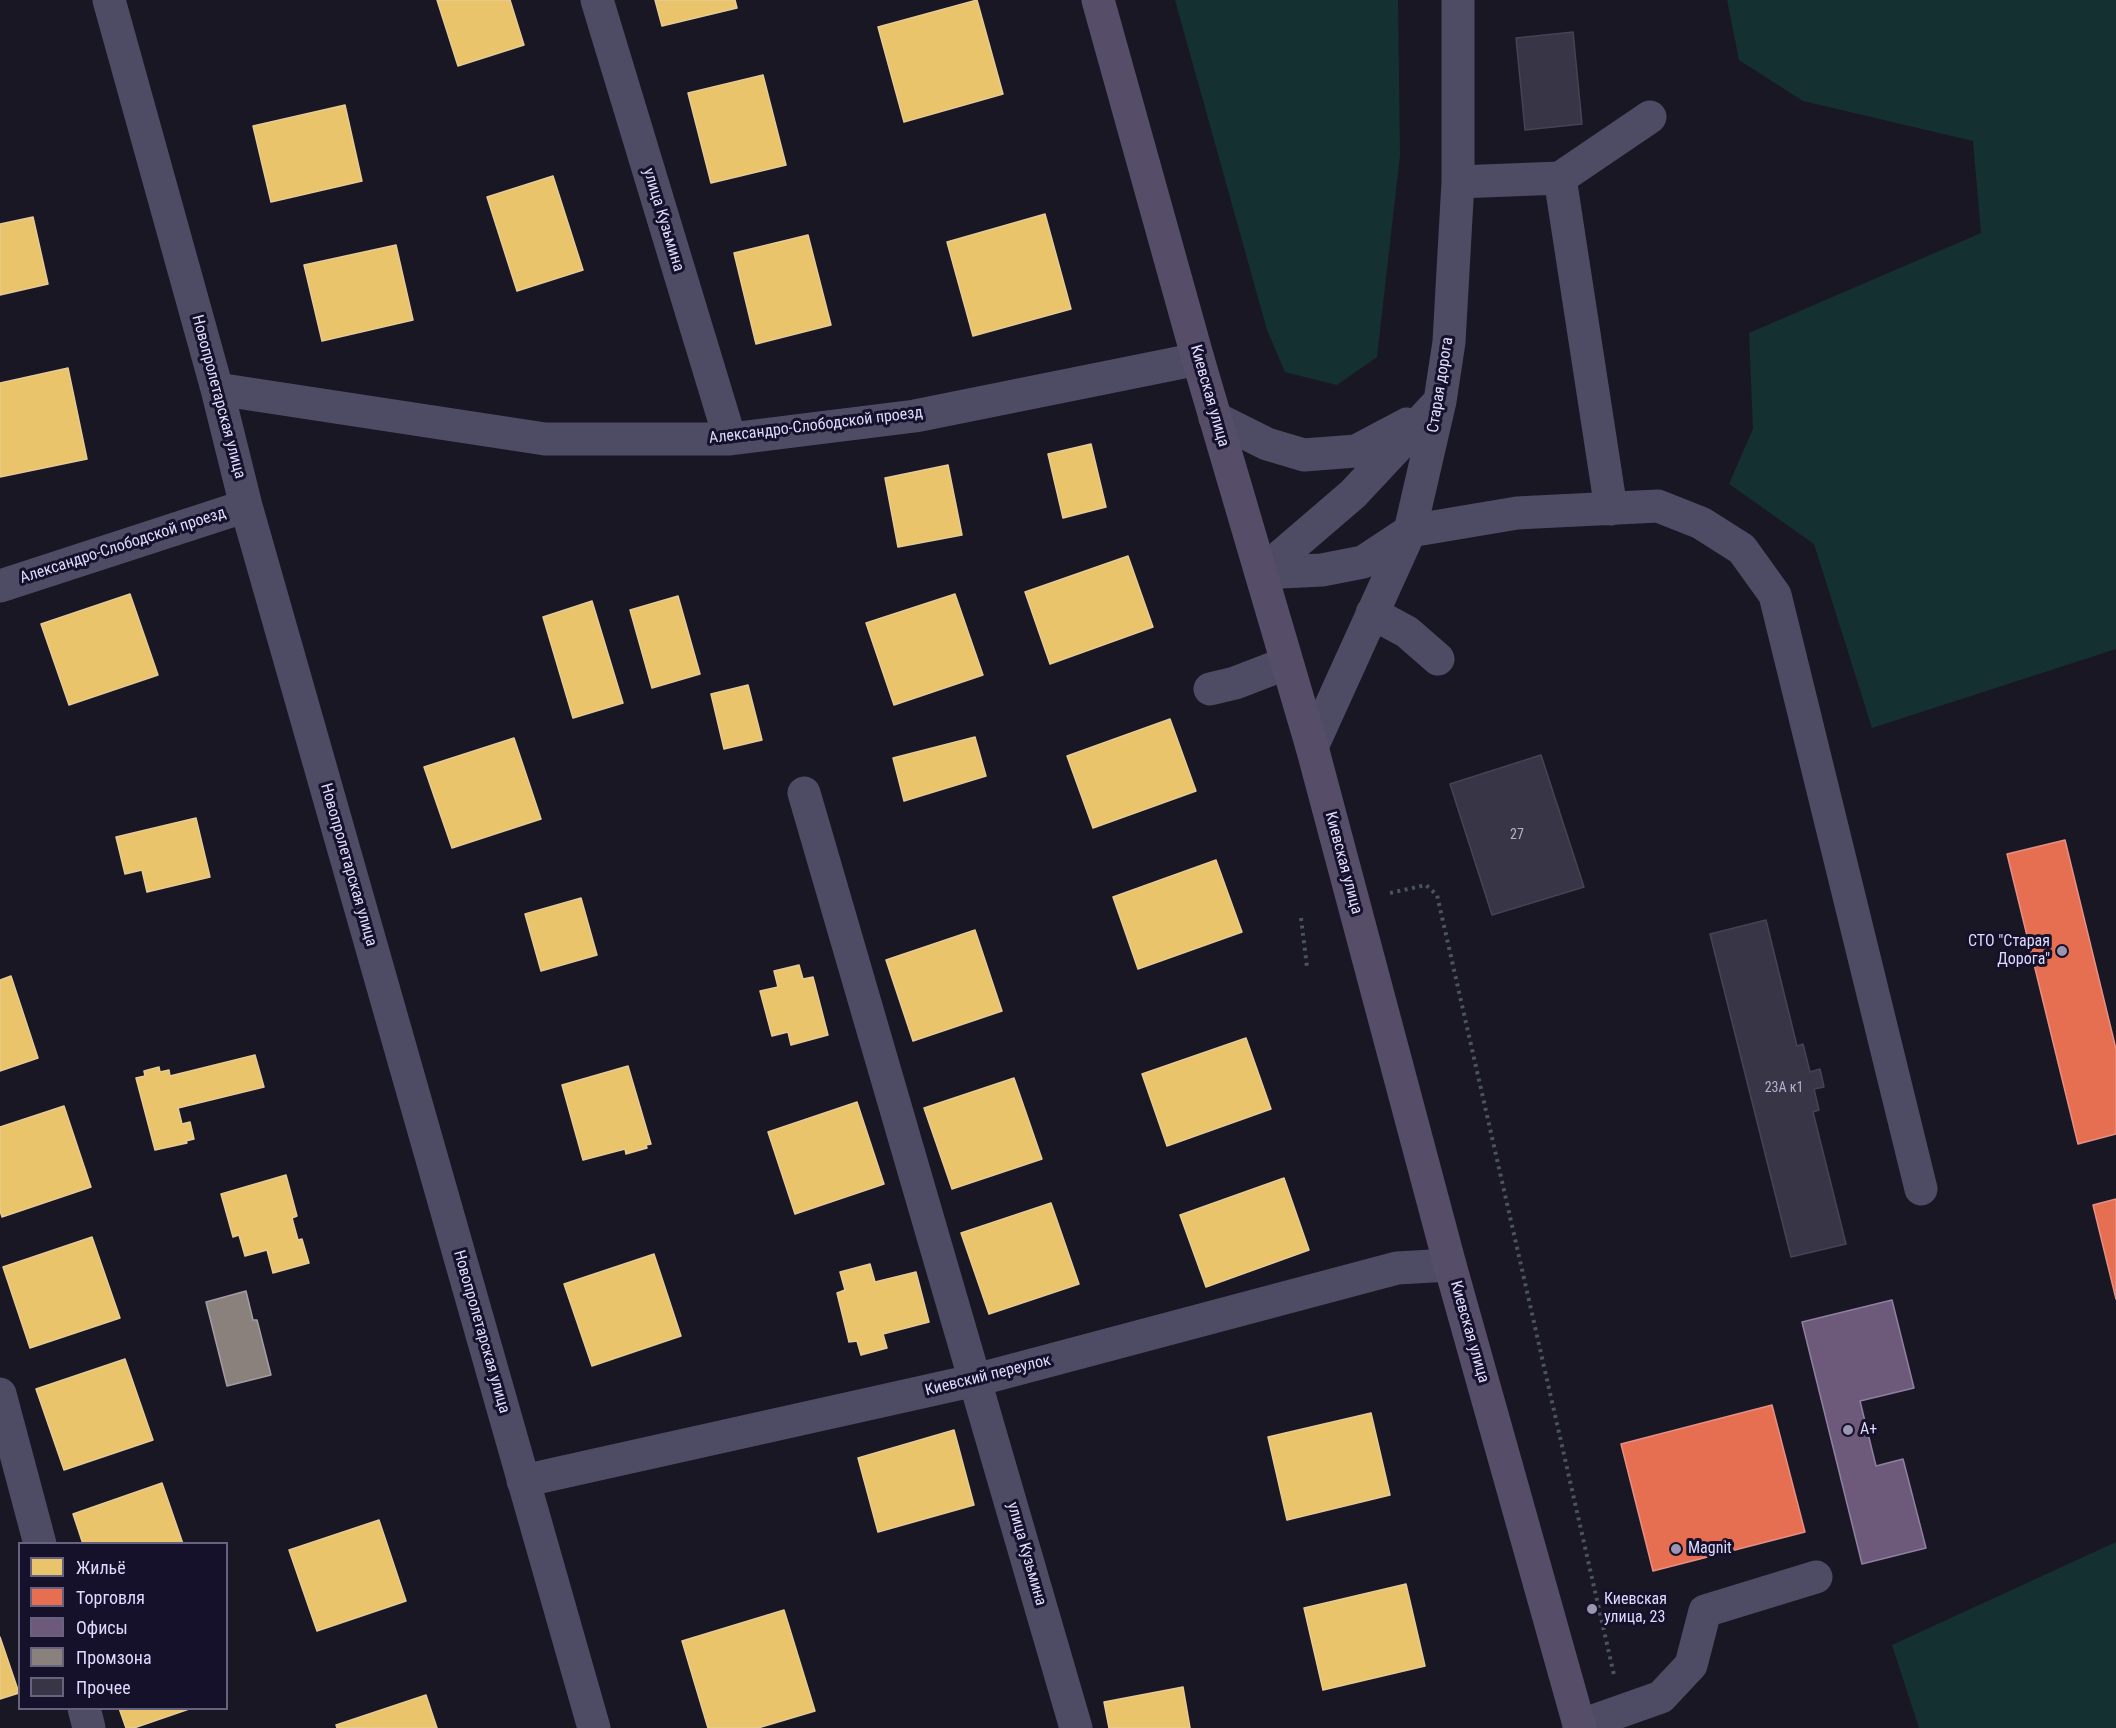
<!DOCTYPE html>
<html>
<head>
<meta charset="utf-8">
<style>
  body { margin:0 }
  #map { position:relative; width:2116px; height:1728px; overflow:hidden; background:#1a1724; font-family:"Roboto Condensed",sans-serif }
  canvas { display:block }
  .legend { position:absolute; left:18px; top:1542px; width:210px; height:168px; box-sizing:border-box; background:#16112a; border:2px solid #66627f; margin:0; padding:8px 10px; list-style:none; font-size:18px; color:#dfdbfe }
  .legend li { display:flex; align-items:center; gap:12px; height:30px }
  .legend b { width:30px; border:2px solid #66627f }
</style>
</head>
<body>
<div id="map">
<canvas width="2116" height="1728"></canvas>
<ul class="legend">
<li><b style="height:16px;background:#e9c46a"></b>Жильё</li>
<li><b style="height:16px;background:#e76f51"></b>Торговля</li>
<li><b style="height:16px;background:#6d597a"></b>Офисы</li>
<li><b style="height:16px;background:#8a817c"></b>Промзона</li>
<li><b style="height:16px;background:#383546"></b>Прочее</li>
</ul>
</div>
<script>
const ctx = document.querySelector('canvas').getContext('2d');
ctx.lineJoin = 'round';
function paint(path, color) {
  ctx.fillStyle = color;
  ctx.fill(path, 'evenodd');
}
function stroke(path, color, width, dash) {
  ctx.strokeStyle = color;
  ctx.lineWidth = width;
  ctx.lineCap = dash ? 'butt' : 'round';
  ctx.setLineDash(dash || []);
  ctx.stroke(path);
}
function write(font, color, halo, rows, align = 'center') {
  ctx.font = font + ' "Roboto Condensed",sans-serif';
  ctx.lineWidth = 6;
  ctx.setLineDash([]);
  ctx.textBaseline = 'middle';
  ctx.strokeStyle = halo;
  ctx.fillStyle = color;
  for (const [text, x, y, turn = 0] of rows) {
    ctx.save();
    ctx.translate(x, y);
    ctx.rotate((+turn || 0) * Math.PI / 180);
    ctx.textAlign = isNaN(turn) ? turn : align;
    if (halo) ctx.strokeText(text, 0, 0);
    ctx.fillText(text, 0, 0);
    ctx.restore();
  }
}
paint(new Path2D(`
  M1175,0H1398L1400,155L1377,357L1337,385L1285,372L1267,330Z
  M1727,0H2116V649L1872,728L1814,544L1729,484L1753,429L1749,333L1981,233L1973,141L1803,101L1739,60Z
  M2116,1542V1728H1919L1892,1645Z`), '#153031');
const homes = new Path2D(`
  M437,0H510L524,45L458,66Z
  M655,0H735L737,8L662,26Z
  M977,0L1003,94L904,122L878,27Z
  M763,75L786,165L711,183L688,93Z
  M345,105L362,181L271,202L253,126Z
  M553,176L583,270L517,291L487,197Z
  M1045,214L1071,309L973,336L947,242Z
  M33,217L48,284L0,295V224Z
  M808,235L831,325L756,344L734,253Z
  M396,245L413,320L322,341L304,265Z
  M68,368L87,459L0,477V383Z
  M1091,444L1106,507L1063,518L1048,454Z
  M948,465L962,535L898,547L885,478Z
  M1128,556L1153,627L1050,664L1025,592Z
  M130,594L158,675L69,705L41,624Z
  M955,594L983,675L894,705L866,623Z
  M678,596L700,674L652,688L630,610Z
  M592,601L623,703L573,718L543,617Z
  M748,685L762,740L724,749L711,694Z
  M1170,719L1196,791L1093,828L1067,756Z
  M975,737L986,776L904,801L893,758Z
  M514,738L541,819L452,848L424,767Z
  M196,818L210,877L147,892L142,870L125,874L116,837Z
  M1216,860L1242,932L1138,969L1113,897Z
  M581,898L597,955L541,971L525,914Z
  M975,930L1002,1011L913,1041L886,960Z
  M799,965L803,979L813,977L828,1035L791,1045L788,1032L772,1036L760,991L778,987L774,971Z
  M11,976L38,1058L0,1071V980Z
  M1246,1038L1271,1109L1167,1146L1142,1074Z
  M255,1055L264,1087L178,1108L182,1124L190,1122L194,1139L186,1141L187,1143L155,1150L136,1078L145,1076L144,1071L159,1067L160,1072L169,1070L170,1076Z
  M628,1066L651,1144L646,1145L647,1148L626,1154L625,1149L583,1160L562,1085Z
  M1014,1078L1042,1159L952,1189L924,1108Z
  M857,1102L884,1184L795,1214L768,1132Z
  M64,1106L91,1187L2,1217L0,1211V1127Z
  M286,1175L297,1216L292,1218L298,1240L302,1239L309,1263L273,1273L267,1250L245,1256L239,1235L233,1237L221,1194Z
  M1284,1178L1309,1250L1206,1287L1180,1215Z
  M1051,1203L1079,1284L989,1314L961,1233Z
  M92,1237L120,1318L30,1348L3,1267Z
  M654,1254L681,1336L592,1366L564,1284Z
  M870,1264L875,1282L916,1272L929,1322L883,1334L887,1348L861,1355L857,1341L849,1342L837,1293L845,1290L840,1272Z
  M125,1359L153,1440L64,1470L36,1389Z
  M1371,1413L1390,1495L1287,1520L1268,1437Z
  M954,1430L974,1505L878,1532L858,1458Z
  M162,1483L183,1544H83L73,1514Z
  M379,1520L406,1601L317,1631L289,1550Z
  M1406,1584L1425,1666L1323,1690L1304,1608Z
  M784,1610L815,1711L758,1728H708L682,1641Z
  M0,1637L19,1693L0,1699Z
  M1183,1687L1190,1728H1109L1104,1702Z
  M426,1695L437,1728H337L336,1725Z
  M119,1708H192L134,1728H126Z`);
paint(homes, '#e9c46a');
stroke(homes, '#e6cb96', 1.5);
const shops = new Path2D(`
  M2065,840L2116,1049V1134L2078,1144L2007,854Z
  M2116,1199V1299L2093,1205Z
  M1772,1405L1805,1532L1653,1571L1621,1444Z`);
paint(shops, '#e76f51');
stroke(shops, '#e58f85', 1.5);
const offices = new Path2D(`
  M1892,1300L1914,1388L1860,1401L1876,1466L1903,1459L1926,1548L1862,1564L1802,1322Z`);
paint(offices, '#6d597a');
stroke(offices, '#8f80a2', 1.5);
const industry = new Path2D(`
  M246,1291L253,1320H257L271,1375L227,1386L206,1302Z`);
paint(industry, '#8a817c');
stroke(industry, '#a49ca3', 1.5);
const building = new Path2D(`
  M1573,32L1582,124L1525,130L1516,38Z
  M1541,755L1584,887L1492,915L1450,784Z
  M1766,920L1797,1046L1803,1044L1810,1072L1820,1069L1824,1087L1814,1089L1819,1110L1813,1112L1846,1244L1791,1257L1710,934Z`);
paint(building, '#383546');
stroke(building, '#474257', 1.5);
stroke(new Path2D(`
  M1390,893L1426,885L1437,895L1614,1675
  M1301,918L1307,967`), '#485462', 4, [3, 4.5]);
stroke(new Path2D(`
  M109,0L217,389L246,506L594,1728
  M597,0L730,439
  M1560,178L1611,509
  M1458,182L1560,178L1650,117
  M217,389L545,439H730L915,416L1198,359
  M1215,418L1267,444L1304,455L1356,451L1407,424
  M1261,573L1322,570L1363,562L1410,531L1517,513L1536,512L1658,506L1701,523L1742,549L1775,595L1921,1189
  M1261,573L1353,494L1440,401
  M0,586L246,506
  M1372,613L1407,632L1438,659
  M1210,689L1235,683L1287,663
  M1312,747L1410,531L1440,401L1449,342L1458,182V0
  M804,793L1076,1728
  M0,1394L40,1544
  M523,1481L976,1380L1397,1268L1450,1265
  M84,1708L89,1728
  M1579,1726L1661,1697L1691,1665L1705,1611L1816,1577`), '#4e4c65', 33);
stroke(new Path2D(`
  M1098,0L1198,359L1312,747L1450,1265L1580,1728`), '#564d69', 33);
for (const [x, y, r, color] of [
  [2062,951,6,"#9a96b2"],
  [1848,1430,6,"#9a96b2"],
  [1676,1549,6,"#9a96b2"],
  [1592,1609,6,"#9a96b2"]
]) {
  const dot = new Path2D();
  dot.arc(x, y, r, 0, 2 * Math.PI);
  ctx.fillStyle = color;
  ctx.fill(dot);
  stroke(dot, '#16112a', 2);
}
write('14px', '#b5b2d0', null, [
  ["27",1517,835],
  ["23А к1",1784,1088]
]);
write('16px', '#dfdbfe', '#16112a', [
  ["улица Кузьмина",663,220,73],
  ["Старая дорога",1441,385,-81],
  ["Киевская улица",1209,396,74],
  ["Новопролетарская улица",218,397,75],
  ["Александро-Слободской проезд",816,426,-7],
  ["Александро-Слободской проезд",123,546,-18],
  ["Киевская улица",1343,863,75],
  ["Новопролетарская улица",348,865,74],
  ["Новопролетарская улица",481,1332,74],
  ["Киевская улица",1469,1332,74],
  ["Киевский переулок",988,1376,-14],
  ["улица Кузьмина",1026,1554,74]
]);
write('16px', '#dfdbfe', '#16112a', [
  ["СТО \"Старая",2050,942,"right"],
  ["Дорога\"",2050,960,"right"],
  ["А+",1860,1430],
  ["Magnit",1688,1549],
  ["Киевская",1604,1600],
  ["улица, 23",1604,1618]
], 'left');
</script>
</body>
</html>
